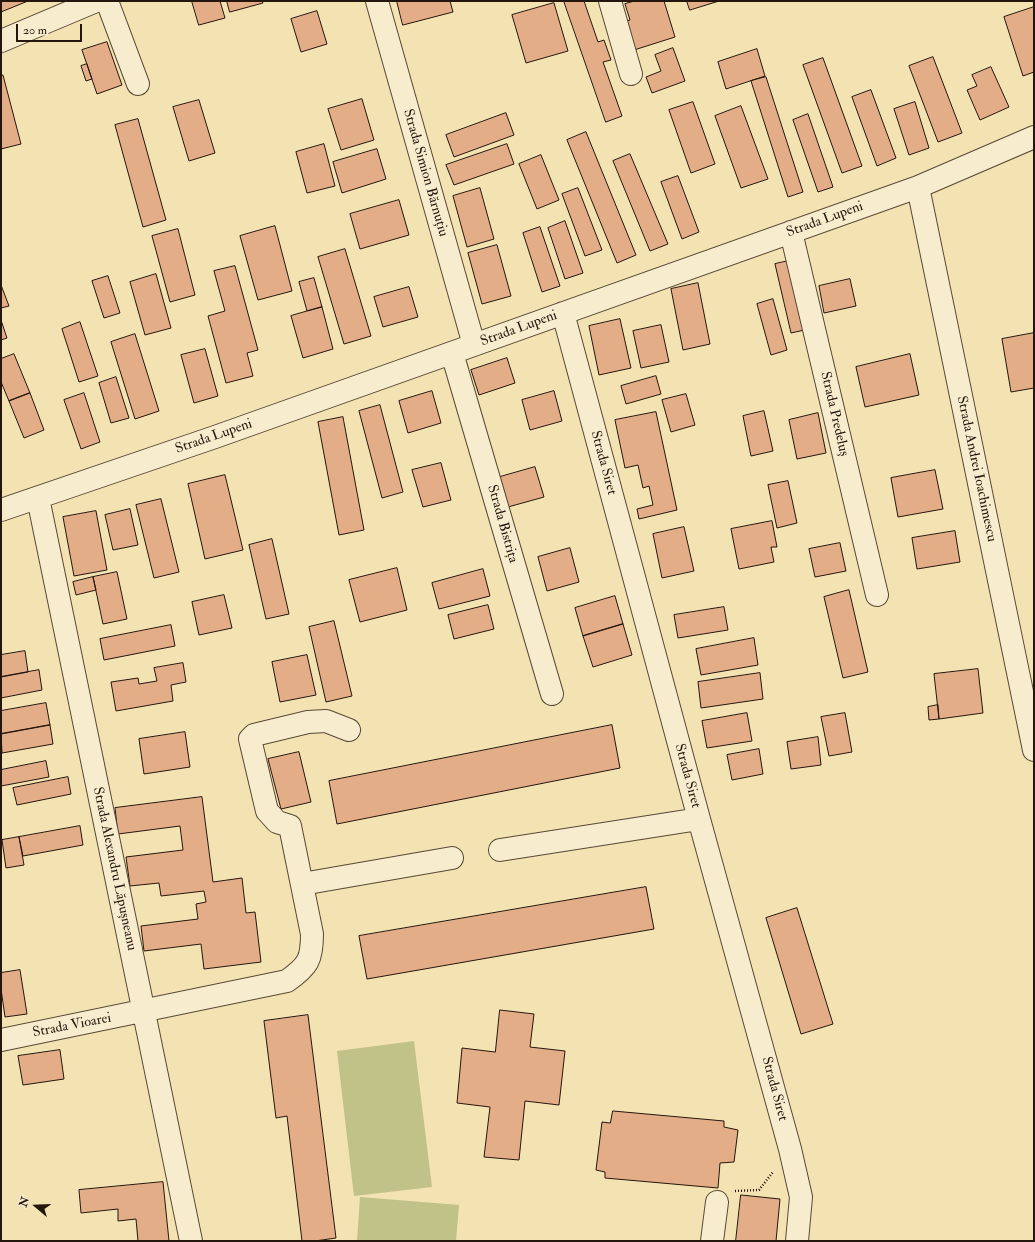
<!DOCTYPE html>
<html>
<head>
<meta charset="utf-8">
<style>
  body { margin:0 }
  #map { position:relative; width:1035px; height:1242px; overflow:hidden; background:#f3e2b2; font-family:"IM FELL Double Pica",serif }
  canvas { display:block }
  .frame { position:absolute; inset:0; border:2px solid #25160d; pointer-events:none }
  .north { position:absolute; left:16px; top:1186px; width:40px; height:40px; -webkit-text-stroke:3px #f7eccd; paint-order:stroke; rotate:289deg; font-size:11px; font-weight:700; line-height:16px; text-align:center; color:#25160d }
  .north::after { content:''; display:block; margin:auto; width:14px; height:18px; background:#25160d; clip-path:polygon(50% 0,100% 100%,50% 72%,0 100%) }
  .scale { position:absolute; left:16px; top:24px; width:66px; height:18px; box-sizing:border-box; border:2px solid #25160d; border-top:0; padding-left:5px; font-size:12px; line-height:14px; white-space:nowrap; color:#25160d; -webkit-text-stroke:3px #f7eccd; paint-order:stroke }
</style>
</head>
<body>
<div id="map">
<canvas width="1035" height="1242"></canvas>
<div class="frame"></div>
<div class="north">N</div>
<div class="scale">20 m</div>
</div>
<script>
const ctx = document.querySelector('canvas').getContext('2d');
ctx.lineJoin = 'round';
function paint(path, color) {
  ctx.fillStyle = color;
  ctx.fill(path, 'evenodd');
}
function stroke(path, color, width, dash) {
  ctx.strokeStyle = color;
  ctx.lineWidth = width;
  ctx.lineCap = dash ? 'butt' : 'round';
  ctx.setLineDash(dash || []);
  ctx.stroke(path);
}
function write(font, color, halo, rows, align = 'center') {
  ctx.font = font + ' "IM FELL Double Pica",serif';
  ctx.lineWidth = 4;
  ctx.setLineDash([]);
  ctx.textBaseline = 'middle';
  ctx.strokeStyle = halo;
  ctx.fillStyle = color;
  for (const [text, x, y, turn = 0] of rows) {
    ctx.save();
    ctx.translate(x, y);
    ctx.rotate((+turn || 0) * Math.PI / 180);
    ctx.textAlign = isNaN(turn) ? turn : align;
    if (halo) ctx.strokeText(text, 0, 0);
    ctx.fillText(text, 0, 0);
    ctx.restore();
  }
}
paint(new Path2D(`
  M414,1041L432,1187L354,1196L337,1051Z
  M360,1197L459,1205L456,1241H357Z`), '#c0c288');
const building = new Path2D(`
  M1,1H28L1,12Z
  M192,1H220L225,18L199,25Z
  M227,1H262L263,3L230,12Z
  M397,1H450L453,12L403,25Z
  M564,1H584L598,42L604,40L611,60L603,62L622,116L606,122Z
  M635,1H664L675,37L634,50L625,21L630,20L625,4Z
  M687,1H719L690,10Z
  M554,3L568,51L526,63L512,15Z
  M1034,7V72L1023,76L1004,17Z
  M317,11L327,44L301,52L291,19Z
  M107,42L122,85L97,94L82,50Z
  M673,48L685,81L652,93L646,77L661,71L655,55Z
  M757,49L765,76L726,89L718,62Z
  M933,57L962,133L938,142L909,66Z
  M823,58L862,166L842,173L803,65Z
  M87,64L92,79L86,81L81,66Z
  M991,67L1009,107L980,120L967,90L977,86L972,75Z
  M1,75H3L21,144L1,149Z
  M766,77L803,192L788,197L751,81Z
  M871,90L896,158L877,166L852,97Z
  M362,99L374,140L341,150L328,109Z
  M199,100L215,153L189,161L173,107Z
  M693,102L715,164L691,173L669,110Z
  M915,102L929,148L909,155L894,109Z
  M741,106L768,179L741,188L715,116Z
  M506,113L514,135L454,157L446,135Z
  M808,114L833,187L818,192L793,120Z
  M138,119L166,220L143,227L115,125Z
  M586,132L636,255L617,263L567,140Z
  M324,144L335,186L307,193L296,152Z
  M507,144L514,164L454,185L446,165Z
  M377,149L386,179L342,193L333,162Z
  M630,154L668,244L650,251L613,161Z
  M541,155L559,200L537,209L519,164Z
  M678,176L699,232L682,239L661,182Z
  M480,188L494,239L467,247L453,196Z
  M578,188L602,250L585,256L562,194Z
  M399,200L409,235L360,249L350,214Z
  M565,221L583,273L565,279L548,228Z
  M275,226L292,291L258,300L240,236Z
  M540,227L560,286L542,292L523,233Z
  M178,229L195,295L170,302L152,236Z
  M497,245L511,296L482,304L468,253Z
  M345,249L371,336L344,344L318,257Z
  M793,260L809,329L791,333L775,264Z
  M235,266L258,350L247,353L253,376L226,383L208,316L225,311L214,271Z
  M156,274L171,328L145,335L130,282Z
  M108,276L120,313L104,318L92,281Z
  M314,278L322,307L307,311L299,282Z
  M850,279L856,306L824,313L819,286Z
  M698,283L710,344L683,350L671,289Z
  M1,285L9,306L1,308Z
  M409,287L418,317L383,327L374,297Z
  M773,299L787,350L771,355L757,304Z
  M322,307L333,349L303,358L291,316Z
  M620,319L631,368L599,375L589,326Z
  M1,320L7,338L1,340Z
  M80,322L98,376L79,382L62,329Z
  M661,325L669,362L641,368L633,331Z
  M1034,333V388L1011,392L1002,339Z
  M135,334L159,411L135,419L111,342Z
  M205,349L218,396L194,403L181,355Z
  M14,354L30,393L9,401L1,382V359Z
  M910,354L919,395L865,407L856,367Z
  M507,358L515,383L479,395L471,370Z
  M656,376L661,394L626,404L621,386Z
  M116,377L129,418L111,423L99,383Z
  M432,391L441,423L408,433L399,401Z
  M554,391L562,421L530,430L522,400Z
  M30,393L44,430L24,438L9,401Z
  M84,393L100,442L81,449L64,400Z
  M686,394L695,425L671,432L662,400Z
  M380,405L403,492L382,498L359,411Z
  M764,411L773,451L751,456L743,416Z
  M656,412L677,510L639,519L637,509L653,505L649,486L643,488L638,465L625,468L615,420Z
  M818,413L826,453L797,459L789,420Z
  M343,417L364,530L339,535L318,422Z
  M441,463L451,500L423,507L412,470Z
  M535,467L544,497L508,507L500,477Z
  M935,470L943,509L898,517L891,478Z
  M225,475L243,550L205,559L188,484Z
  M788,481L797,523L777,528L768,485Z
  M161,499L179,572L154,578L136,505Z
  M130,509L138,545L113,550L105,515Z
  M96,511L107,570L74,576L63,517Z
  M772,521L777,547H771L774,562L739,569L731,529Z
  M684,527L694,571L662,578L653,534Z
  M955,531L960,562L917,569L912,538Z
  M272,539L289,614L266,619L249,545Z
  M840,543L846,571L815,577L809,549Z
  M570,548L579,582L547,591L538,557Z
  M397,568L407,610L360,622L349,580Z
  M483,569L490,596L439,609L432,583Z
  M117,572L127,619L103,624L93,577Z
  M93,577L96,590L76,595L73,582Z
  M849,590L868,672L843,678L824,597Z
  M224,595L232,628L199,635L192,602Z
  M615,596L623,624L583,636L575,608Z
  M488,605L494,629L454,639L448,615Z
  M724,607L728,630L678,638L674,615Z
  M334,621L352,696L326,702L309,627Z
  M623,624L632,655L593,667L583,636Z
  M171,625L175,646L104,660L100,639Z
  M754,638L758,665L701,675L696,649Z
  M25,651L28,672L1,677V655Z
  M307,655L316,695L280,702L272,662Z
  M183,663L186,682L171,685L173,701L116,711L111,682L138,678L139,684L157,681L154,668Z
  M978,669L983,713L939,719L934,674Z
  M39,670L42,690L1,698V677Z
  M760,673L763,699L701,708L698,682Z
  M46,703L50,725L1,734V711Z
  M938,705L939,719L929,720L928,707Z
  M747,713L752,741L707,748L702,721Z
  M845,713L852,752L829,756L821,717Z
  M50,725L53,744L2,753L1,734Z
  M612,725L620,768L337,824L329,781Z
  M185,732L190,767L144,774L139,739Z
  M818,737L821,765L791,769L787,742Z
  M759,749L763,774L732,780L727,755Z
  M299,752L311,802L281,809L268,759Z
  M46,761L49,777L1,786V770Z
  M68,777L71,794L17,805L13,788Z
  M202,797L213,882L242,878L246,913L255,912L261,962L204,969L201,944L144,951L141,926L198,919L196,904L206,902L204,891L161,896L159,883L130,886L126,857L183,850L180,826L118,834L115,808Z
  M80,826L83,845L23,856L19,837Z
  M19,837L24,865L6,868L2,840Z
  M646,887L654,929L367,979L359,936Z
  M797,908L833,1024L801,1034L766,918Z
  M20,970L27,1014L5,1017L1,989V973Z
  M500,1010L534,1014L530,1047L565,1051L559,1105L525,1101L519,1160L484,1157L490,1107L457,1103L462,1048L495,1052Z
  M308,1015L336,1238L315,1241H302L287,1116L276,1118L264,1021Z
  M60,1050L64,1079L23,1085L18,1056Z
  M613,1111L724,1121V1127L738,1130L734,1162L720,1163L718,1188L605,1178V1172L596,1170L602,1122L610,1123Z
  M163,1182L169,1241H138L136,1219L118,1221V1209L81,1213L79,1190Z
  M741,1195L780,1199L776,1241H736Z`);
paint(building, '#e2ad87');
stroke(building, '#25160d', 1);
const minor = new Path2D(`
  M107,1L138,84
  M377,1L474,345
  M610,1L631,74
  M1,41L96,1
  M918,187L1034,750
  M791,232L877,595
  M563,313L699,819L790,1149L801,1197L797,1241
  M452,353L552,694
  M38,498L191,1241
  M1,510L215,437L918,187L1034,137
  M500,850L699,819
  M302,884L452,858
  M1,1040L287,981C308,966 312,960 312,934L290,826L277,822L267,811L250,739L254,735L308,722L326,721L349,730
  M712,1241L717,1202`);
stroke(minor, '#584936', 24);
stroke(new Path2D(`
  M735,1191L759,1190L773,1172`), '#25160d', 2.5, [1, 2]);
stroke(minor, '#f7eccd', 22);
write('14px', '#25160d', '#f7eccd', [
  ["Strada Simion Bărnuțiu",425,173,74],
  ["Strada Lupeni",825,220,-20],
  ["Strada Lupeni",519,329,-20],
  ["Strada Predeluș",834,414,77],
  ["Strada Lupeni",214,437,-19],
  ["Strada Siret",603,463,75],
  ["Strada Andrei Ioachimescu",976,469,78],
  ["Strada Bistrița",502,524,74],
  ["Strada Siret",687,776,75],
  ["Strada Alexandru Lăpușneanu",114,869,78],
  ["Strada Vioarei",72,1026,-11],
  ["Strada Siret",774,1089,75]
]);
</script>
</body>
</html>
